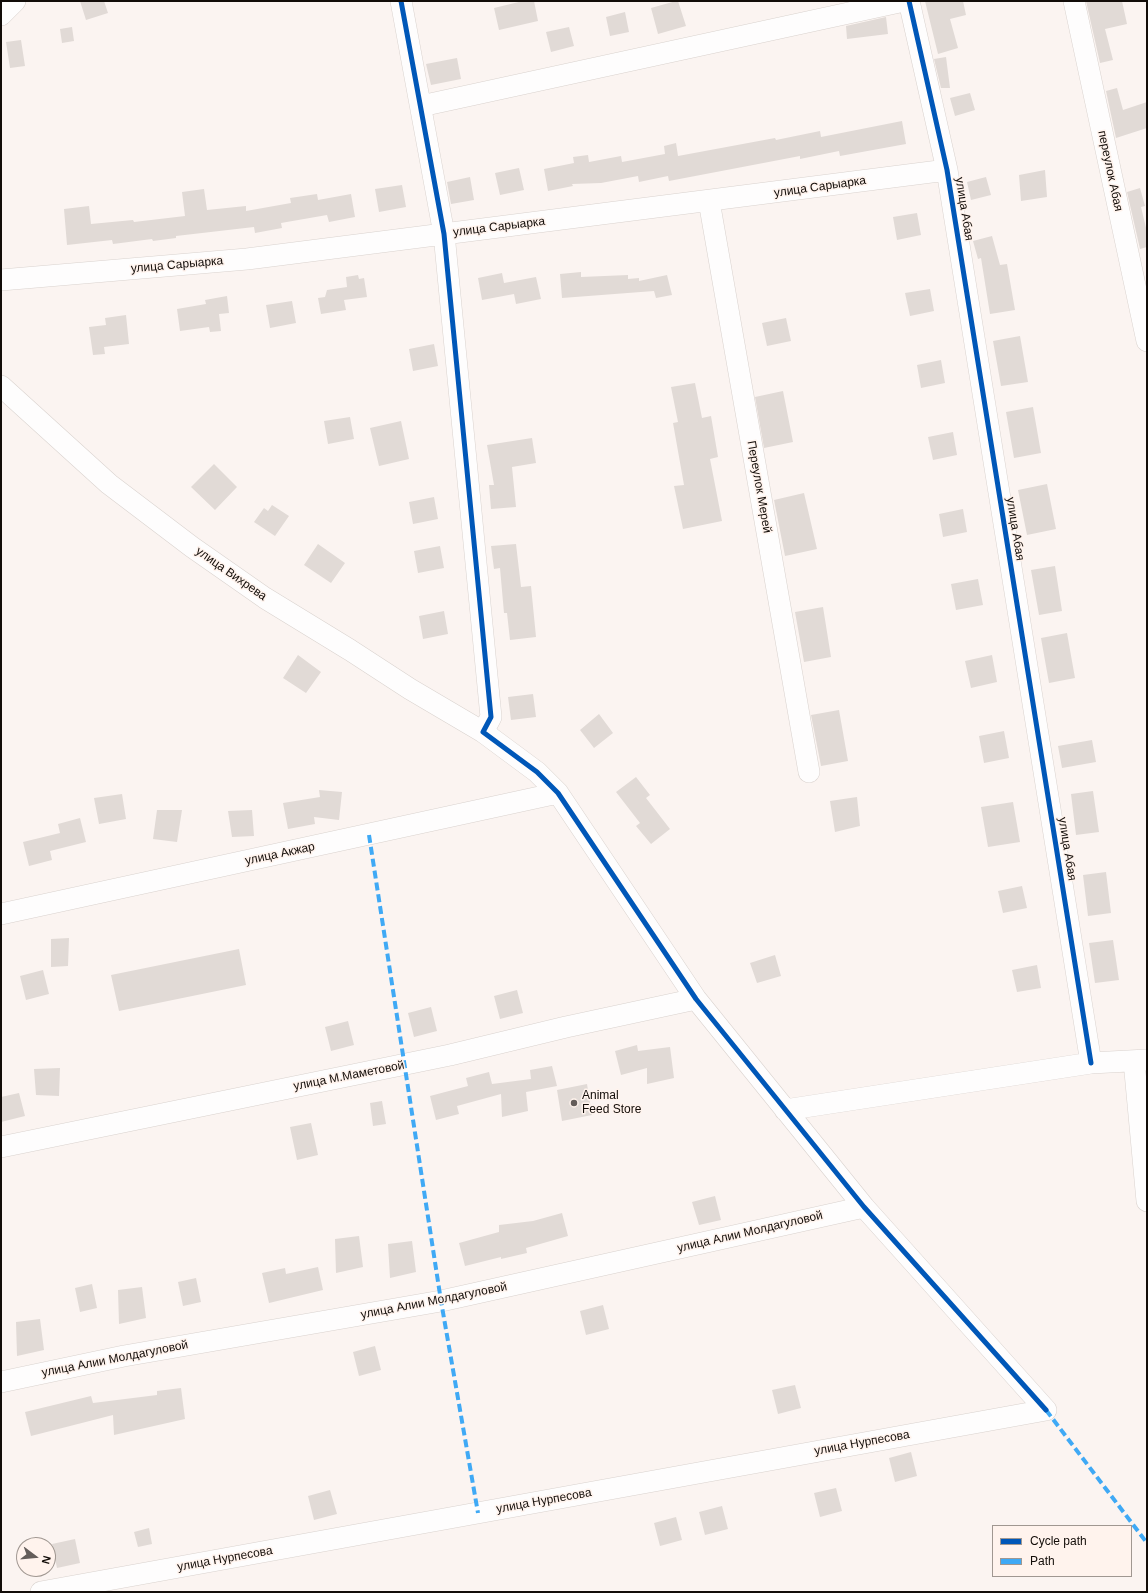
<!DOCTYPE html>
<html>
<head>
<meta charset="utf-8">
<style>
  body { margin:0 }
  #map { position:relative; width:1148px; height:1593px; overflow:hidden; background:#fbf4f1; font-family:Helvetica,sans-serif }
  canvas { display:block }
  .frame { position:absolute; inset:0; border:2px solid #120c08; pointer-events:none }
  .legend { position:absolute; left:992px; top:1525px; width:140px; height:52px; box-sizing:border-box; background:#fff3ed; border:1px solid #a09791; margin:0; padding:5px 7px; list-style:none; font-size:12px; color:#120c08 }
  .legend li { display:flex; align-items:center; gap:8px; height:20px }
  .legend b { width:20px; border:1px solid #a09791 }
  .north { position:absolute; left:16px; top:1537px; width:40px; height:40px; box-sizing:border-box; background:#fff3ed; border:1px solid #a09791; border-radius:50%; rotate:106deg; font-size:11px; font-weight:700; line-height:16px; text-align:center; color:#120c08 }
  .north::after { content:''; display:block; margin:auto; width:14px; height:18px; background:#645d5a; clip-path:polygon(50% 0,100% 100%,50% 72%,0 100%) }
</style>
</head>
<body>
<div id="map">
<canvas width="1148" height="1593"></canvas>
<div class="frame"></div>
<ul class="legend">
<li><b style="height:5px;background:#0057b8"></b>Cycle path</li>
<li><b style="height:5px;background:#3fa9f5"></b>Path</li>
</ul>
<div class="north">N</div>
</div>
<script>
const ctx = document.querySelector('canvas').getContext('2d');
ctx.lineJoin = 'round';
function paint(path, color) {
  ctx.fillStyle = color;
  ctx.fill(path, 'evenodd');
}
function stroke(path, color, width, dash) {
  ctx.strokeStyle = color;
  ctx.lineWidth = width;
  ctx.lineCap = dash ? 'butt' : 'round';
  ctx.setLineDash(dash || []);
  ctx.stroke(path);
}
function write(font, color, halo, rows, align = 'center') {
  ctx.font = font + ' Helvetica,sans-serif';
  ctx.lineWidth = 3;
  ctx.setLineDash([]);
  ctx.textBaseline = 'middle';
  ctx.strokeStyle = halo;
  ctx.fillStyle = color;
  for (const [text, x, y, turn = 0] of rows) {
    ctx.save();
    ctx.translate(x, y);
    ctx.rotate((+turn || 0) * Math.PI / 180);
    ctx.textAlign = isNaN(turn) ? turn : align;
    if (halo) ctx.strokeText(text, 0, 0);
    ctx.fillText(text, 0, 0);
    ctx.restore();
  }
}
paint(new Path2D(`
  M80,1H104L108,13L86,20Z
  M523,1H534L538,21L499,30L494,8Z
  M676,1H678L686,26L658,34L651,8Z
  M925,1H963L966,15L950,19L958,48L938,54Z
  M1086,1H1122L1127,24L1105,29L1113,60L1100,63Z
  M625,12L629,32L610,36L606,17Z
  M886,17L888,34L847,39L846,26Z
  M72,27L74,41L62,43L60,29Z
  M569,27L574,46L551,52L546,32Z
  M21,40L25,66L10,68L6,42Z
  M946,57L950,88H941L934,59Z
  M457,58L461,79L431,85L426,64Z
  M1117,88L1123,110L1147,102V128L1116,138L1106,91Z
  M970,93L975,110L955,116L950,98Z
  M902,121L906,144L840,156L839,151L800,159V156L669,181L668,176L639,182L638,176L601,183L572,184L573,186L548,191L544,169L574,163L573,157L588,155L589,162L621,156L622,162L665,154L664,146L676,143L678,156L775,138L776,140L820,131L821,137Z
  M519,168L524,190L500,195L495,173Z
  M1045,170L1047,197L1021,201L1019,175Z
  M470,177L474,200L451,204L447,182Z
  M986,177L991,195L971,200L967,182Z
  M402,185L406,207L379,212L375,189Z
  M1140,188L1145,206L1141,207L1147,232V247L1140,249L1127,192Z
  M204,189L207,210L246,206V211L291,203L290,198L317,194L318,200L351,194L355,217L329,222L327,215L281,223L282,228L255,233L254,227L176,236V238L153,241L152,239L113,244L112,240L67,245L64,209L89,206L91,224L133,220L134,222L185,216L182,192Z
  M917,213L921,235L897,240L893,217Z
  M992,236L1000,265L1007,264L1015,310L990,314L981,258L978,259L973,241Z
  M581,272V277L628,275V279L639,278V281L667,275L672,295L656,298L654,291L562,298L560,274Z
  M502,273L504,283L536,277L541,299L516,304L514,294L482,300L478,278Z
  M358,275L359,279L364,278L367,297L344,300L346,310L321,314L318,298L325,297L327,290L347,287L346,277Z
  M930,289L934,311L910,316L905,293Z
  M227,296L229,313L219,314L221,331L210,332L209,327L180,331L177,309L206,304L205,300Z
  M292,301L296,323L270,328L266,305Z
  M126,315L129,344L104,347L105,354L93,355L89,327L106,325L105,318Z
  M786,318L791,341L767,346L762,323Z
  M1020,336L1028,382L1001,386L993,341Z
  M434,344L438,366L413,371L409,349Z
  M941,360L945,383L921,388L917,365Z
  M695,383L702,418L711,416L718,457L710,459L722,521L683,529L674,486L684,485L673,423L678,422L671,387Z
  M783,391L793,442L764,448L755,397Z
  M1033,407L1041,453L1014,458L1006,412Z
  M350,417L354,439L328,444L324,421Z
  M401,421L409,459L379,466L370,428Z
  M953,432L957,455L933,460L928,437Z
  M532,438L536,463L512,467L516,507L491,509L489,485H494L487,445Z
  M214,464L237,487L215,510L191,487Z
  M1047,484L1056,529L1027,535L1018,490Z
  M804,493L817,549L785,556L774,500Z
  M434,497L438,519L413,524L409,502Z
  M272,505L289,516L275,536L254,522L264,508L268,511Z
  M963,509L967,532L943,537L939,514Z
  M318,544L345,563L331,583L304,565Z
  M516,544L521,587L531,586L536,637L510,640L507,613H504L500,568L494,569L491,546Z
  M440,546L444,568L418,573L414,551Z
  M1055,566L1062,611L1039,615L1031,570Z
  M978,579L983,605L956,610L951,584Z
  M823,607L831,657L804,662L795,612Z
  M444,611L448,634L423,639L419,616Z
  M1067,633L1075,678L1049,683L1041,638Z
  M298,655L321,672L306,693L283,678Z
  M992,655L997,682L971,688L965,661Z
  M533,694L536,717L511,720L508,697Z
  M839,710L848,761L821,766L811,715Z
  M599,714L613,733L594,748L580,730Z
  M1004,731L1009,758L984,763L979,736Z
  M1092,740L1096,762L1062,768L1058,746Z
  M636,777L650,795L646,798L670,829L651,844L636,826L640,823L616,792Z
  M319,790L342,792L339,820L314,817L315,824L288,829L283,803L320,797Z
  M1093,791L1099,832L1076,835L1071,794Z
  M122,794L126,819L99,824L94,798Z
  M857,797L860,826L835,832L830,801Z
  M1013,802L1020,842L988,847L981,807Z
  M157,810H182L177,842L153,839Z
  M252,810L254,836L232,837L228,811Z
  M80,818L86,842L50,851L52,860L29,866L23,842L60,833L58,824Z
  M1106,872L1111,913L1088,916L1083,875Z
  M1022,886L1027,908L1003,913L998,891Z
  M69,938L68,966L51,967V939Z
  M1113,940L1119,980L1095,983L1089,943Z
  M239,949L246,985L119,1011L111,975Z
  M775,955L781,976L757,983L750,963Z
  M1037,965L1041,988L1017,992L1012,970Z
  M43,970L49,994L26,1000L20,976Z
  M517,990L523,1013L500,1019L494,996Z
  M431,1007L437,1031L414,1037L408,1013Z
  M348,1021L354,1045L331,1051L325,1027Z
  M637,1045L638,1051L670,1047L674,1078L647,1084V1068L621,1075L615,1051Z
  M552,1066L557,1086L526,1092L528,1111L502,1117L501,1094L457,1106L459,1114L436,1120L430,1096L468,1086L466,1078L489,1072L492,1084L531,1079L530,1070Z
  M60,1068L59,1096L36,1095L34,1069Z
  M587,1084L592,1115L562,1121L557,1090Z
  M19,1093L25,1116L1,1122V1097Z
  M382,1101L386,1124L373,1126L370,1103Z
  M311,1123L318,1155L297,1160L290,1127Z
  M715,1196L721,1220L699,1225L692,1202Z
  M562,1213L568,1236L526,1248L527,1253L501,1259V1257L465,1266L459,1243L499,1232V1225L533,1221Z
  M359,1236L363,1267L336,1273L335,1239Z
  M412,1241L416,1272L390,1278L388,1244Z
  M318,1267L323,1290L269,1303L262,1273L285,1268L286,1274Z
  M196,1278L201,1302L183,1306L178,1282Z
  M92,1284L97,1308L80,1312L75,1288Z
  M142,1287L146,1318L119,1324L118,1290Z
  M603,1305L609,1329L586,1335L580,1311Z
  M40,1319L44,1350L17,1356L16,1322Z
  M375,1346L381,1370L359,1376L353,1352Z
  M795,1385L801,1408L778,1414L772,1390Z
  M181,1388L185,1419L114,1435L113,1415L31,1436L25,1412L91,1396L93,1403L157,1395V1391Z
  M911,1452L917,1476L895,1482L889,1458Z
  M836,1488L842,1511L820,1517L814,1493Z
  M330,1490L337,1514L314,1520L308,1496Z
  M722,1506L728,1529L705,1535L699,1512Z
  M676,1517L682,1540L660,1546L654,1523Z
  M149,1528L152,1544L138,1547L134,1532Z
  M75,1539L80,1563L57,1568L52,1544Z`), '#e1dad6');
const minor = new Path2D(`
  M401,1L444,234L491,717L483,732L537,772L558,793L696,999L864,1207L1046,1410
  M909,1L947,170L1091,1063
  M1074,1L1147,341
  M1,15L15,1
  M421,106L904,1
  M709,201L809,772
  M1,280L247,259L947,170
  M1,386L109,484L192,547L265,598L350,650L410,689L483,732
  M1,914L558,793
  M1134,1061L1147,1201
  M785,1110L1091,1063L1147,1060
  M1,1147L450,1055L566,1027L696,999
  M1,1382L124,1356L441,1301L864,1207
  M41,1592L1046,1410`);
stroke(minor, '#d9d2ce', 22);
stroke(minor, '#fefdfd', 21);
stroke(new Path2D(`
  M369,835L441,1301L478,1513
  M1046,1410L1147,1543`), '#3fa9f5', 4, [8, 4]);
stroke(new Path2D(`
  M401,1L444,234L491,717L483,732L537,772L558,793L696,999L864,1207L1046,1410
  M909,1L947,170L1091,1063`), '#0057b8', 5);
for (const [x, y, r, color] of [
  [574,1103,4,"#645d5a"]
]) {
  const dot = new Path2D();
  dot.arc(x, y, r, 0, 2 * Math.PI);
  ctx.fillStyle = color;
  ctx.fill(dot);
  stroke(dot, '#fff3ed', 1.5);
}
write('12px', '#120c08', '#fff3ed', [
  ["переулок Абая",1110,171,78],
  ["улица Сарыарка",820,187,-8],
  ["улица Абая",964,209,81],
  ["улица Сарыарка",499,227,-7],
  ["улица Сарыарка",177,265,-5],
  ["Переулок Мерей",759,487,80],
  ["улица Абая",1015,529,81],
  ["улица Вихрева",231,574,35],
  ["улица Абая",1067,849,81],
  ["улица Акжар",280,854,-12],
  ["улица М.Маметовой",349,1076,-11],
  ["улица Алии Молдагуловой",750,1232,-13],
  ["улица Алии Молдагуловой",434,1301,-11],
  ["улица Алии Молдагуловой",115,1359,-11],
  ["улица Нурпесова",862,1443,-10],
  ["улица Нурпесова",544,1501,-10],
  ["улица Нурпесова",225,1559,-10]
]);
write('12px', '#120c08', '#fff3ed', [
  ["Animal",582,1096],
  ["Feed Store",582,1110]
], 'left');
</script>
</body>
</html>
